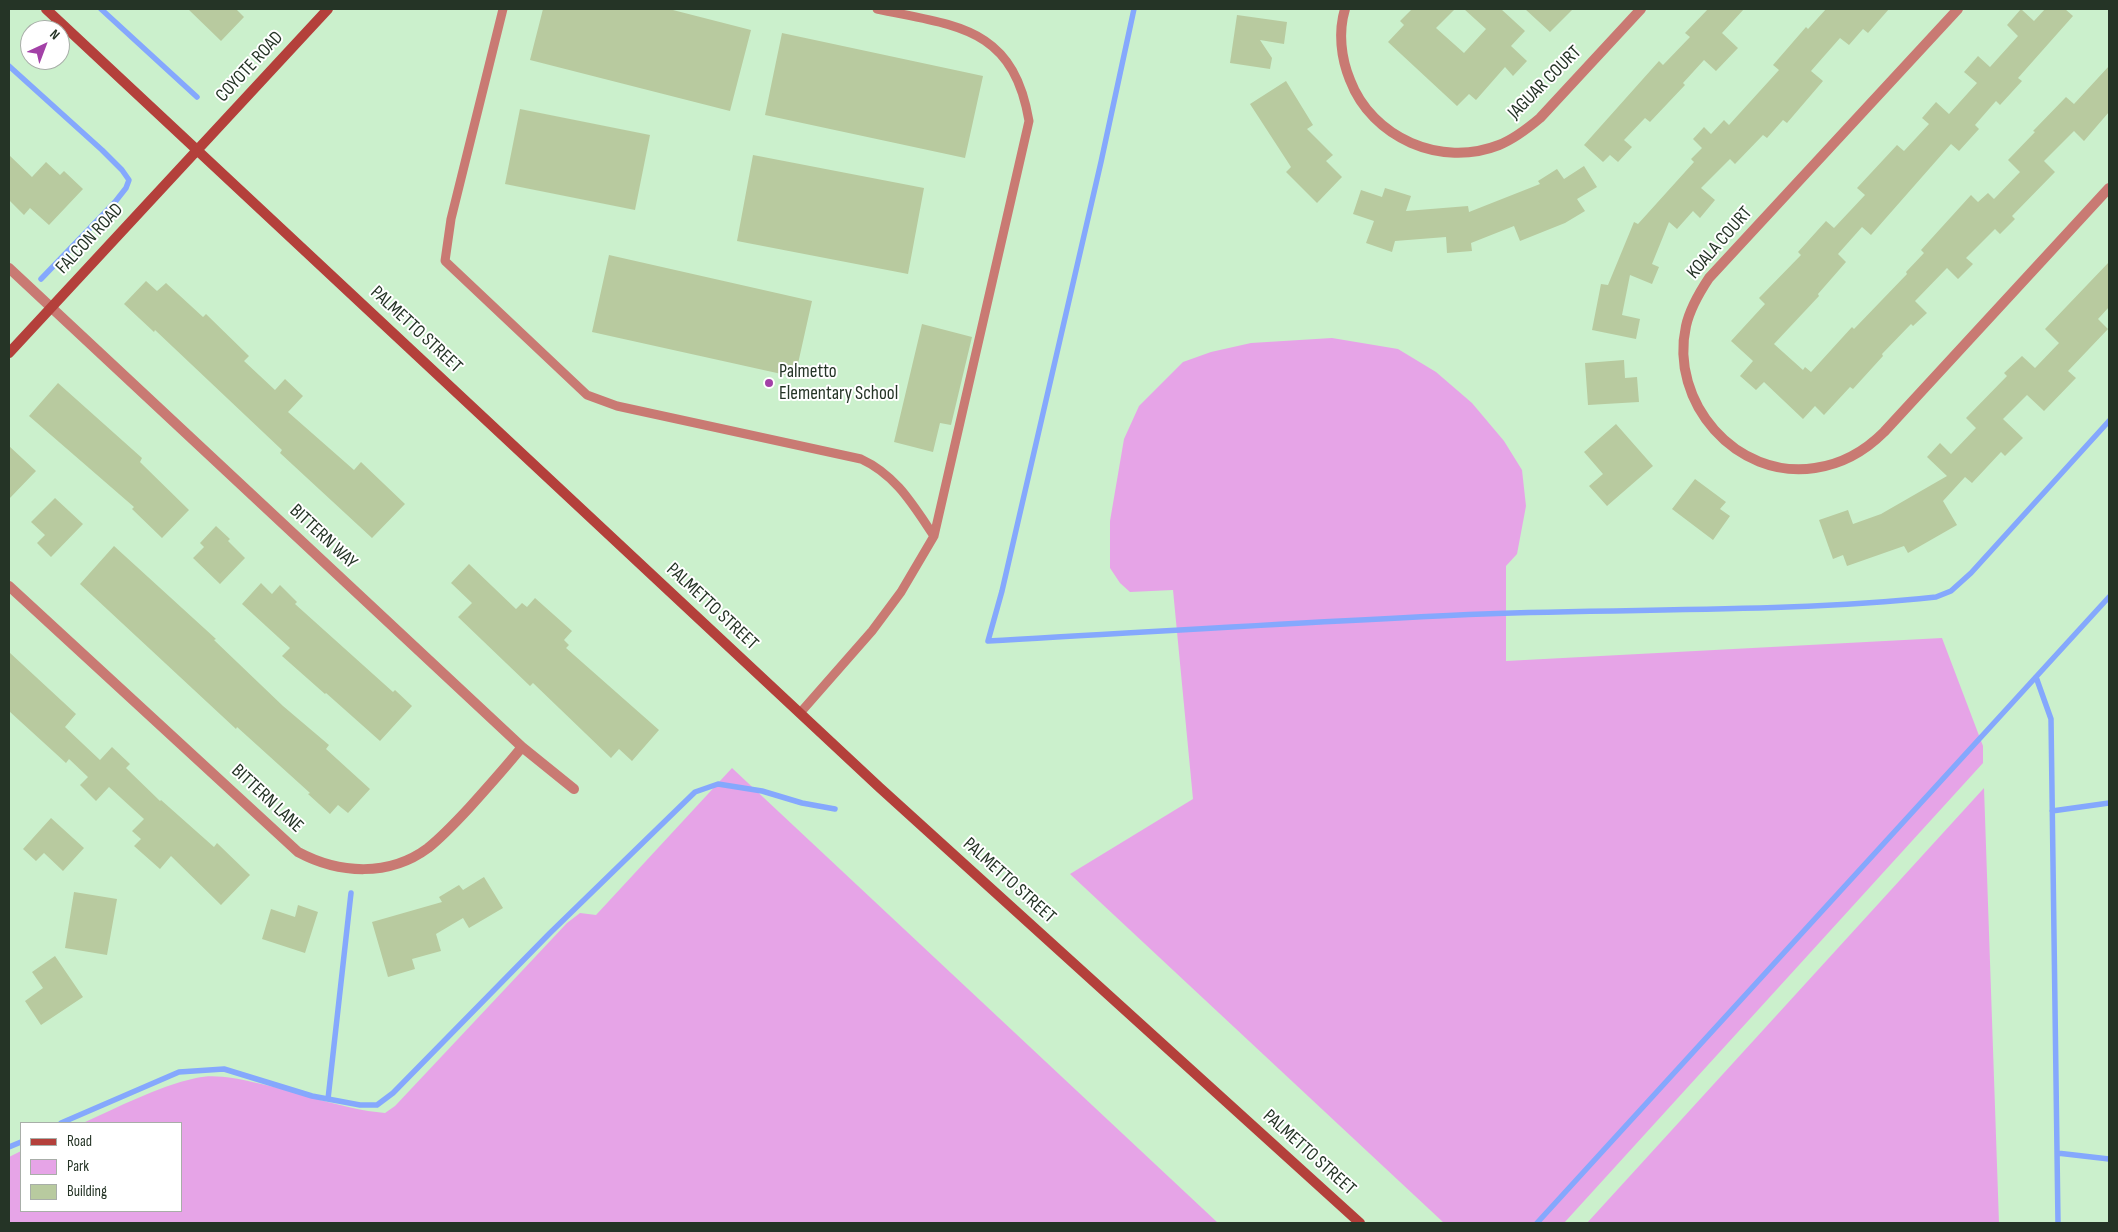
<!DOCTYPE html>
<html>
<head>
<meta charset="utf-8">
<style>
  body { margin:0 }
  #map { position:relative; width:2118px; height:1232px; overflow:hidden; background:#cbf0cc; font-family:"Sofia Sans Condensed",sans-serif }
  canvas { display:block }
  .frame { position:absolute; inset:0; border:10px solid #253426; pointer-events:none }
  .legend { position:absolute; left:20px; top:1122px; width:162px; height:90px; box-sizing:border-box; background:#fff; border:1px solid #a8aea8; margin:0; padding:6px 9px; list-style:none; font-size:15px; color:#253426 }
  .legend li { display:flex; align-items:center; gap:10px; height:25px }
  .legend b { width:25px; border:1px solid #a8aea8 }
  .north { position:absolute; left:20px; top:20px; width:50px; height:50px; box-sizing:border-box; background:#fff; border:1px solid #a8aea8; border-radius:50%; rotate:43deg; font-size:14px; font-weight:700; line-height:20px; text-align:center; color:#253426 }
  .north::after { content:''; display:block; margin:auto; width:18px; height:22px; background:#a341a7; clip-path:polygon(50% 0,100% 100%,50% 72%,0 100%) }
</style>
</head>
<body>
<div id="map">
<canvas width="2118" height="1232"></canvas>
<div class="frame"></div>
<ul class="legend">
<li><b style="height:6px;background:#b4403b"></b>Road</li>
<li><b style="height:14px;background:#e6a4e7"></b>Park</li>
<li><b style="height:14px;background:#b8ca9f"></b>Building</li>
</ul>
<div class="north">N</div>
</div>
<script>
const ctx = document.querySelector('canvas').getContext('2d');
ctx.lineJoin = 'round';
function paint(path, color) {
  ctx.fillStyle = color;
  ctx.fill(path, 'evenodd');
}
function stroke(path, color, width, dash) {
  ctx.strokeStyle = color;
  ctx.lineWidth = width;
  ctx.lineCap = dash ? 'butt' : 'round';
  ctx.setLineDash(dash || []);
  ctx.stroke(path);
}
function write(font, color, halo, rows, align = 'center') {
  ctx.font = font + ' "Sofia Sans Condensed",sans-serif';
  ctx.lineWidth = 4;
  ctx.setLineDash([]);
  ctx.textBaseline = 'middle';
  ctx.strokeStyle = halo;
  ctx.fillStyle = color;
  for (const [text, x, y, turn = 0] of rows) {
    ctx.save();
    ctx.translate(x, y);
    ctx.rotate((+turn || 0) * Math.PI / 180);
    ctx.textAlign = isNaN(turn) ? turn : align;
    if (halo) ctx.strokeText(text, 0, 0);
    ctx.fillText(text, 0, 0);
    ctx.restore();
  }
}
paint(new Path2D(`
  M1332,338L1398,349L1436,372L1472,403L1504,441L1522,470L1526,506L1517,554L1506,566V661L1942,638L1983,746V763L1564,1223H1444L1070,874L1193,799L1173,590L1130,592L1120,583L1110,568V521L1124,439L1139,406L1183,362L1211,352L1251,343Z
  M732,768L1218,1223H9V1157L21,1151V1211H181V1123H83C119,1107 156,1087 196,1078C214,1074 234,1078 252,1082C297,1091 340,1109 385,1113L395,1106L567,923L580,913L596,915Z
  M1984,788L1999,1223H1587Z`), '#e6a4e7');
stroke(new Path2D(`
  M101,9L197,97
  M1134,9L1101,162L1002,591L988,641C1153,632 1318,621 1483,614C1634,608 1785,613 1936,597L1951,591L1971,573L2109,421
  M9,66L102,150L122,170L129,180L126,188L115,202L41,279
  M2036,677L2051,719L2058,1223
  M2052,811L2109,803
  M328,1099L351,893
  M61,1123L179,1072L224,1069L312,1096L360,1105H377L393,1093L550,933L695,792L718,784L762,791L802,803L835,809
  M9,1147L21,1142
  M2057,1153L2109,1159
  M1537,1223L2109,597`), '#85a8fd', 5.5);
paint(new Path2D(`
  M188,9H236L244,17L221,41Z
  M543,9H669L751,30L730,111L530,60Z
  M1412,9H1455L1436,28L1464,53L1486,29L1464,9H1501L1525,31L1511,46L1527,61L1513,76L1505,67L1476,100L1469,94L1457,106L1388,42L1404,25L1400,21Z
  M1525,9H1573L1550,32Z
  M1708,9H1744L1722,33L1738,48L1716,71L1704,60L1683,83L1685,85L1650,122L1645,118L1624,140L1632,147L1618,162L1610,155L1603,162L1584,145L1659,61L1663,65L1690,37L1685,33Z
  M1826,9H1889L1868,33L1863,29L1849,45L1840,38L1811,71L1823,81L1787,123L1783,120L1767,138L1763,135L1735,164L1730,159L1701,188L1715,200L1700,218L1693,211L1677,229L1669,222L1652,264L1659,267L1652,284L1630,275L1622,315L1640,319L1636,339L1592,330L1601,284L1608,285L1634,222L1638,224L1694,162L1691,159L1702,148L1693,139L1704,127L1711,134L1724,120L1729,125L1779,70L1773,65L1806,27L1808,29Z
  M2021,9L2034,21L2045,9H2065L2073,16L2018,78L2022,81L2000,105L1996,101L1975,125L1979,129L1959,151L1951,144L1871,235L1862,227L1838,254L1846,262L1818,294L1819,296L1774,344L1803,370L1805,367L1811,372L1852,327L1854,329L1907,274L1906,272L1924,253L1921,250L1971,195L1978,202L1988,193L1994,199L2020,172L2008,160L2035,132L2033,131L2066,97L2074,104L2109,66V112L2084,141L2074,131L2044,161L2055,172L2012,216L2015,219L2000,234L1995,229L1966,258L1973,264L1958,279L1947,268L1915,301L1927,313L1913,326L1911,324L1882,354L1883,356L1853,389L1850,387L1824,415L1815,406L1803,419L1764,382L1756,390L1740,376L1753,361L1731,341L1765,304L1759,298L1801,255L1798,252L1826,221L1834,228L1865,195L1857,188L1897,145L1904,151L1929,124L1922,118L1936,102L1949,114L1977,83L1964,72L1978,56L1990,67L2018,36L2007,25Z
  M1237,15L1287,22L1284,44L1260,40L1272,58L1270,69L1230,63Z
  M782,33L983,76L965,158L765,115Z
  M1286,81L1313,125L1307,129L1333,155L1326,161L1342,177L1317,203L1286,172L1291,167L1250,104Z
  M520,109L650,135L635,210L505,184Z
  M9,155L32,177L46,162L60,175L64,171L83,189L49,225L30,208L24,215L9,200Z
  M753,155L924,188L908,274L737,241Z
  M1584,166L1597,187L1577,199L1585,211L1565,223L1520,241L1514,226L1471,243L1472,251L1447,253L1446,237L1395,241L1392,252L1366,243L1374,221L1353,214L1361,190L1382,197L1385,188L1411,196L1406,211L1468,206L1469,212L1540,184L1538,181L1557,169L1564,179Z
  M609,255L812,301L795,377L592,332Z
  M2109,262V307L2098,319L2108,329L2068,371L2076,378L2044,411L2027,395L2003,419L2023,438L2005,456L2001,452L1972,483L1965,477L1943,501L1957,525L1908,553L1904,546L1847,566L1843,555L1833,559L1819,520L1848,510L1853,524L1881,514L1947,476L1927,457L1940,443L1951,454L1976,428L1966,418L2007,376L2004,373L2022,356L2035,368L2059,343L2045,329Z
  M146,281L157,291L166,283L203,317L206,314L249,356L244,361L275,390L285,379L303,396L288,412L354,470L361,462L405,504L372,538L280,453L282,450L155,330L154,332L124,304Z
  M922,324L972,337L951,425L940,423L933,452L894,442Z
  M1624,360L1625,378L1637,377L1639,402L1588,405L1585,363Z
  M58,383L142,458L140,462L189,510L162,538L132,509L134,507L29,416Z
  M1616,424L1653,466L1607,506L1589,486L1603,474L1584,452Z
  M9,446L36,471L9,499Z
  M1695,479L1726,502L1720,509L1730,516L1713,540L1672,509Z
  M55,498L83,524L51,557L37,543L45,535L31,522Z
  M216,526L230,539L228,541L245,558L220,584L193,558L204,547L200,543Z
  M114,546L216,639L214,640L283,706L329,745L326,749L370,789L348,813L338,805L330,814L308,794L310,793L237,727L236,729L80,584Z
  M469,564L516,609L522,603L527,607L535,598L572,631L564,640L569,645L566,648L659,730L632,761L619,749L611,758L533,683L530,686L458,617L472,603L451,583Z
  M261,583L272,594L280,585L297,602L295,604L393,692L395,690L412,706L380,741L326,693L325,694L282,656L290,648L242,604Z
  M9,652L76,714L65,727L100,760L112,747L130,764L126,768L160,801L161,800L214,847L217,843L250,875L221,905L171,856L160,869L134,846L141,839L132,831L144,819L109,787L96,801L80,785L88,777L69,759L66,763L9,711Z
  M51,818L84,848L63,871L44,853L36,861L23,849Z
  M484,877L503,908L469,928L463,918L436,934L441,951L412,959L415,969L388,977L372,922L442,902L439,897L459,885L463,890Z
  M74,892L117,899L107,955L65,948Z
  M298,905L318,912L305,953L262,939L271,909L295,917Z
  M55,956L83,997L41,1025L25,1001L43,988L32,972Z`), '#b8ca9f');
stroke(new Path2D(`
  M503,9L451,219L445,261L587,395L617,406L861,459C896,475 913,505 934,536
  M800,713L872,631L901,592L934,536L1029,121C1013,26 956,26 877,9`), '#c97a73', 9);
stroke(new Path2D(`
  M1345,9C1338,32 1341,58 1350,80C1372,138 1441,168 1499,145C1514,139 1527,129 1540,118L1641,9
  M1958,9L1709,278C1699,293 1690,308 1686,326C1669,402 1736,480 1815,468C1843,464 1865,451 1884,432L2109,188
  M9,268L522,747L574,789
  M9,586L298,852C339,874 389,877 428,848C443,836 456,822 469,808C487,788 505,768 522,747`), '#c97a73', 10);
stroke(new Path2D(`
  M46,9L879,787L1360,1223
  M9,353L328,9`), '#b4403b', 10);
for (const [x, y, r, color] of [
  [769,383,5,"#a341a7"]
]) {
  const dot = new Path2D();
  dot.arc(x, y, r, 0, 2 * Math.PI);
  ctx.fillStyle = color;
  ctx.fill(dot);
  stroke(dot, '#fff', 2);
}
write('19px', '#253426', '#fff', [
  ["COYOTE ROAD",250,67,-47],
  ["JAGUAR COURT",1545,83,-45],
  ["FALCON ROAD",90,239,-47],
  ["KOALA COURT",1720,243,-49],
  ["PALMETTO STREET",416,330,43],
  ["BITTERN WAY",323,537,43],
  ["PALMETTO STREET",712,607,43],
  ["BITTERN LANE",267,799,43],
  ["PALMETTO STREET",1009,881,42],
  ["PALMETTO STREET",1309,1153,42]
]);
write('19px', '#253426', '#fff', [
  ["Palmetto",779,372],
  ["Elementary School",779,394]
], 'left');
</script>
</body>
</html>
